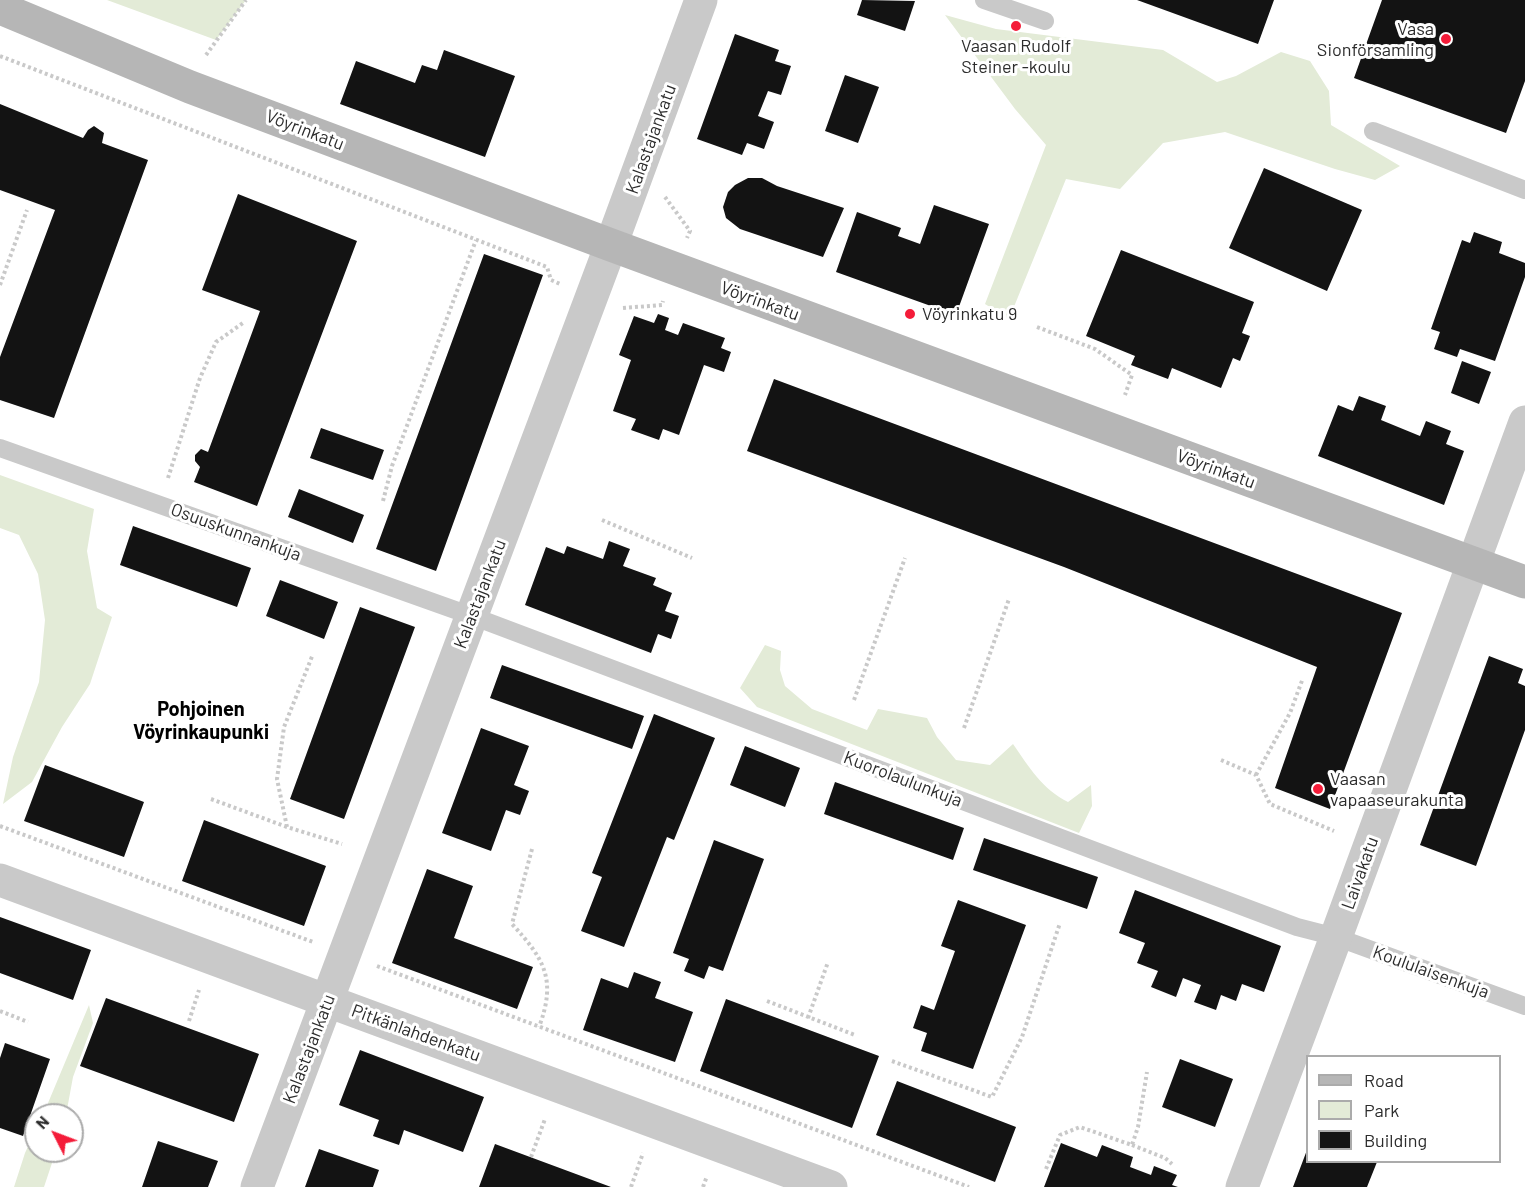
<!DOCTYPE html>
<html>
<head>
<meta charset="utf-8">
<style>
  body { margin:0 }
  #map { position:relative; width:1525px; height:1187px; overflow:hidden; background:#fff; font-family:Barlow,sans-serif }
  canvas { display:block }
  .legend { position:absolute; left:1306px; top:1055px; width:195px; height:108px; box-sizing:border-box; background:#fff; border:2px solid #ababab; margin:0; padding:8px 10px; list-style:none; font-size:18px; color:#2c2c2c }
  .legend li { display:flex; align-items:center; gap:12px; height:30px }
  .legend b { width:30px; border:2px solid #ababab }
  .north { position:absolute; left:24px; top:1103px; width:60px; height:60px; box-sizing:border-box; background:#fff; border:2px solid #ababab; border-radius:50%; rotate:312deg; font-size:16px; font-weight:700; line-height:24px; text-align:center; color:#2c2c2c }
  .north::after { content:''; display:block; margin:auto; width:21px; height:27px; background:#f41c39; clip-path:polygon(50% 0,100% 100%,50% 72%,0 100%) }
</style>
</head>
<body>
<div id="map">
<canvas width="1525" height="1187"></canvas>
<ul class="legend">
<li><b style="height:8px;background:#b6b6b6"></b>Road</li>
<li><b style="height:16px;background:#e3ebd7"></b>Park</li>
<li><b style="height:16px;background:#131313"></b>Building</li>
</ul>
<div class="north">N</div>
</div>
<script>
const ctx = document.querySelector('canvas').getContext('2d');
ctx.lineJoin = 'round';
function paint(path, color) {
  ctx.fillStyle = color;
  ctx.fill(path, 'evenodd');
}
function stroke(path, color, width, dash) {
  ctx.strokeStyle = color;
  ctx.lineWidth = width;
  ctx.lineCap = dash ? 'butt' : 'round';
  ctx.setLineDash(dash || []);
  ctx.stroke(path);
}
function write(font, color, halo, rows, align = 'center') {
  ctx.font = font + ' Barlow,sans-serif';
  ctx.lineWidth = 6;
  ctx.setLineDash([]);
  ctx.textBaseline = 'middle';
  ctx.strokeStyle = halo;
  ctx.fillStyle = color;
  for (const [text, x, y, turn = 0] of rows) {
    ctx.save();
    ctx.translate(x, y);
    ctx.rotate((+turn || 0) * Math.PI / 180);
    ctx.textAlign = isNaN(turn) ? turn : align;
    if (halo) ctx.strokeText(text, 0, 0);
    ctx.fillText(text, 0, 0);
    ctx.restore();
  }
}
paint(new Path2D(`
  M107,0H246L216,40Z
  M945,15L996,29L1163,50L1217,82L1236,76L1281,52L1310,61L1329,91L1331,125L1400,166L1375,180L1335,169L1225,132L1163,143L1120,189L1066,179L1009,319L985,304L1046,145L1015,109Z
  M0,475L94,509L87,551L97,608L112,617L90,684L62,727L32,782L3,804L13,757L39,682L45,620L38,574L19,535L0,528Z
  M765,645L781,651L780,670L785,686L812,709L867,730L878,709L927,718L937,737L956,760L990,765L1013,744C1029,767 1042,789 1068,802L1091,785L1092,806L1079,833L757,707L740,688Z
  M89,1005L93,1023L73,1077L66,1115H43Z
  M36,1129V1151H56L44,1187H14L25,1153Z`), '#e3ebd7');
paint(new Path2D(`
  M862,0L915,1L905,31L857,15Z
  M1137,0H1274L1258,44Z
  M1382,0H1525V81L1506,133L1354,78Z
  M735,34L779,50L775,61L791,66L781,95L768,91L758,116L774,122L764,149L747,143L742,155L697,139Z
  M444,50L515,76L485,157L340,104L356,61L415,83L422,65L437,70Z
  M845,75L879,87L858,143L825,131Z
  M0,104L83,138L88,130L94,126L104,133L102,143L148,160L54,418L0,400V357L55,210L0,190Z
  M1264,168L1362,210L1327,291L1229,248Z
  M748,178H762L777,186L844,208L823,257L740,229L726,218L723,207L728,192L735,185Z
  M238,194L357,241L257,506L194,482L200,467L195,461V455L201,449L208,452L260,311L202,290Z
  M934,205L989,224L956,315L836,272L857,212L901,228L898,236L920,244Z
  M1474,232L1502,242L1499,253L1525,263V277L1495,361L1460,349L1457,357L1434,349L1440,332L1431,329L1462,240L1470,243Z
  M1121,250L1254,302L1242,333L1250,336L1240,361L1233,358L1221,388L1172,368L1168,379L1131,365L1135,356L1086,336Z
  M484,254L543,275L436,571L376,549Z
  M658,314L669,318L665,330L678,335L683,323L725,338L721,348L731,352L724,372L704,365L679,435L663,429L659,440L631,430L636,419L613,411L631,360L619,355L634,316L654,323Z
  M1462,361L1491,372L1479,404L1451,393Z
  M774,379L1402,613L1330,809L1275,788L1317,667L1064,567L747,451Z
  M1359,396L1386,406L1381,420L1420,436L1426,421L1451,431L1446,444L1464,451L1444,505L1318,456L1338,405L1353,411Z
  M321,428L384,450L373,480L310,458Z
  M299,489L364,515L353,543L288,517Z
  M133,526L251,568L237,607L120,565Z
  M609,541L630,549L623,566L656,578L653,585L672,593L665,611L679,616L671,639L658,634L651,653L525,605L546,547L564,554L567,546L603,559Z
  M280,580L338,602L324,639L266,616Z
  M360,607L415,627L344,819L290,799Z
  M1489,656L1523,669L1518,683L1525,686V730L1476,866L1420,845Z
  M502,665L644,716L632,749L490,698Z
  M654,714L715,738L674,840L667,837L624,947L581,931L602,877L592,873Z
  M481,728L529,746L514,785L529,791L520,815L506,810L491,851L442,833Z
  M745,746L800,768L785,807L730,785Z
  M45,765L144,802L124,857L24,821Z
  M835,782L964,828L953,860L824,814Z
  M204,820L326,866L304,926L182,881Z
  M984,838L1098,877L1087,909L973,870Z
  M714,840L764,859L723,971L709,966L704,979L684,971L689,959L673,953Z
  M427,869L473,886L454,938L533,967L517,1009L392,963Z
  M1135,890L1281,946L1264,992L1242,984L1236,1001L1221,995L1216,1010L1194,1002L1201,985L1183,978L1176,997L1151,987L1158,971L1137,963L1145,943L1119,933Z
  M958,900L1026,925L973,1069L921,1051L927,1033L913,1028L921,1005L934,1010L955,951L941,946Z
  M0,917L91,950L73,1000L0,973Z
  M634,972L661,982L655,998L693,1012L675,1062L583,1030L601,978L628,988Z
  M106,998L259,1054L234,1122L80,1066Z
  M726,999L879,1056L852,1128L700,1071Z
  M5,1043L50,1059L23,1136L0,1128V1058Z
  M360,1050L484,1097L463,1152L404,1130L399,1145L373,1136L379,1120L339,1105Z
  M1180,1059L1233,1079L1215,1127L1162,1107Z
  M897,1081L1016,1127L995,1182L876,1135Z
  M158,1141L218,1161L208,1187H142Z
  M1061,1143L1097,1157L1102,1145L1133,1157L1130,1167L1151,1175L1154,1166L1177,1175L1172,1185L1178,1187H1044Z
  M495,1144L611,1187H479Z
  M319,1149L379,1170L373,1187H305Z
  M1307,1150L1308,1162H1377L1367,1187H1293Z`), '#131313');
stroke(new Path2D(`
  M206,55L246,0
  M0,56L547,267L551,280L560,284
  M665,197L690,231L687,238
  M0,285L27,210
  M623,308L662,305L663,301
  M1037,327L1095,349L1132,375L1125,395
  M168,478L200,378L216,342L243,323
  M383,501L392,466L476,240
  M602,520L692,558
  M854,700L905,558
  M964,728L1009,599
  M1221,760L1256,775L1270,804L1334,831
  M1256,775L1290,713L1303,678
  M211,799L287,827L342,844
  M0,826L313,942
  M287,827L277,779L284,727L313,654
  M532,849L512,924C544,959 557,979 539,1027
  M377,966L969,1187
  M767,1001L855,1035
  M0,1011L28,1022
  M808,1018L828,962
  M189,1021L199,990
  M892,1061L992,1097L1022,1037L1060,923
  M1132,1145L1165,1158L1172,1164
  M531,1157L545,1119
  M1046,1169L1060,1135L1080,1127L1132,1145L1138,1127L1147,1072
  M631,1187L643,1153
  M703,1187L707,1176`), '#c9c9c9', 4, [3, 3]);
stroke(new Path2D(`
  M984,0L1045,21
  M1373,131L1525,190
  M0,448L472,616L1297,927L1336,937L1525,1006`), '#c9c9c9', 18);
stroke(new Path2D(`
  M0,880L831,1187
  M257,1187L611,245
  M1242,1187L1336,937L1525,422`), '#c9c9c9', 33);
stroke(new Path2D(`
  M611,245L701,0`), '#c9c9c9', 33);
stroke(new Path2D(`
  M0,8L190,87L611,245L1525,582`), '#b6b6b6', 33);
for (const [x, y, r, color] of [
  [1016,26,6,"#f41c39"],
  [1446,39,6,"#f41c39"],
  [910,314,6,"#f41c39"],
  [1318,789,6,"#f41c39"]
]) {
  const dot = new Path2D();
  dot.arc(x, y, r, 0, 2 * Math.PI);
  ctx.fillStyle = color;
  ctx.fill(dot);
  stroke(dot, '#fff', 2);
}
write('18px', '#2c2c2c', '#fff', [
  ["Vasa",1434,29,"right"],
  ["Sionförsamling",1434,50,"right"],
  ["Vaasan Rudolf",1016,46,"center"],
  ["Steiner -koulu",1016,67,"center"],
  ["Vöyrinkatu 9",922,314],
  ["Vaasan",1330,779],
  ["vapaaseurakunta",1330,800]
], 'left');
write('18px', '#2c2c2c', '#fff', [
  ["Vöyrinkatu",305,130,21],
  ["Kalastajankatu",651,139,-70],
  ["Vöyrinkatu",760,301,20],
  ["Vöyrinkatu",1216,469,20],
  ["Osuuskunnankuja",236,532,20],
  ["Kalastajankatu",480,594,-69],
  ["Kuorolaulunkuja",903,779,21],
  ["Laivakatu",1360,873,-70],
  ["Koululaisenkuja",1431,972,20],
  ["Pitkänlahdenkatu",416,1033,20],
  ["Kalastajankatu",309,1049,-69]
]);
write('bold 20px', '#000', '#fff', [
  ["Pohjoinen",201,709],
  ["Vöyrinkaupunki",201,732]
]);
</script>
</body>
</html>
